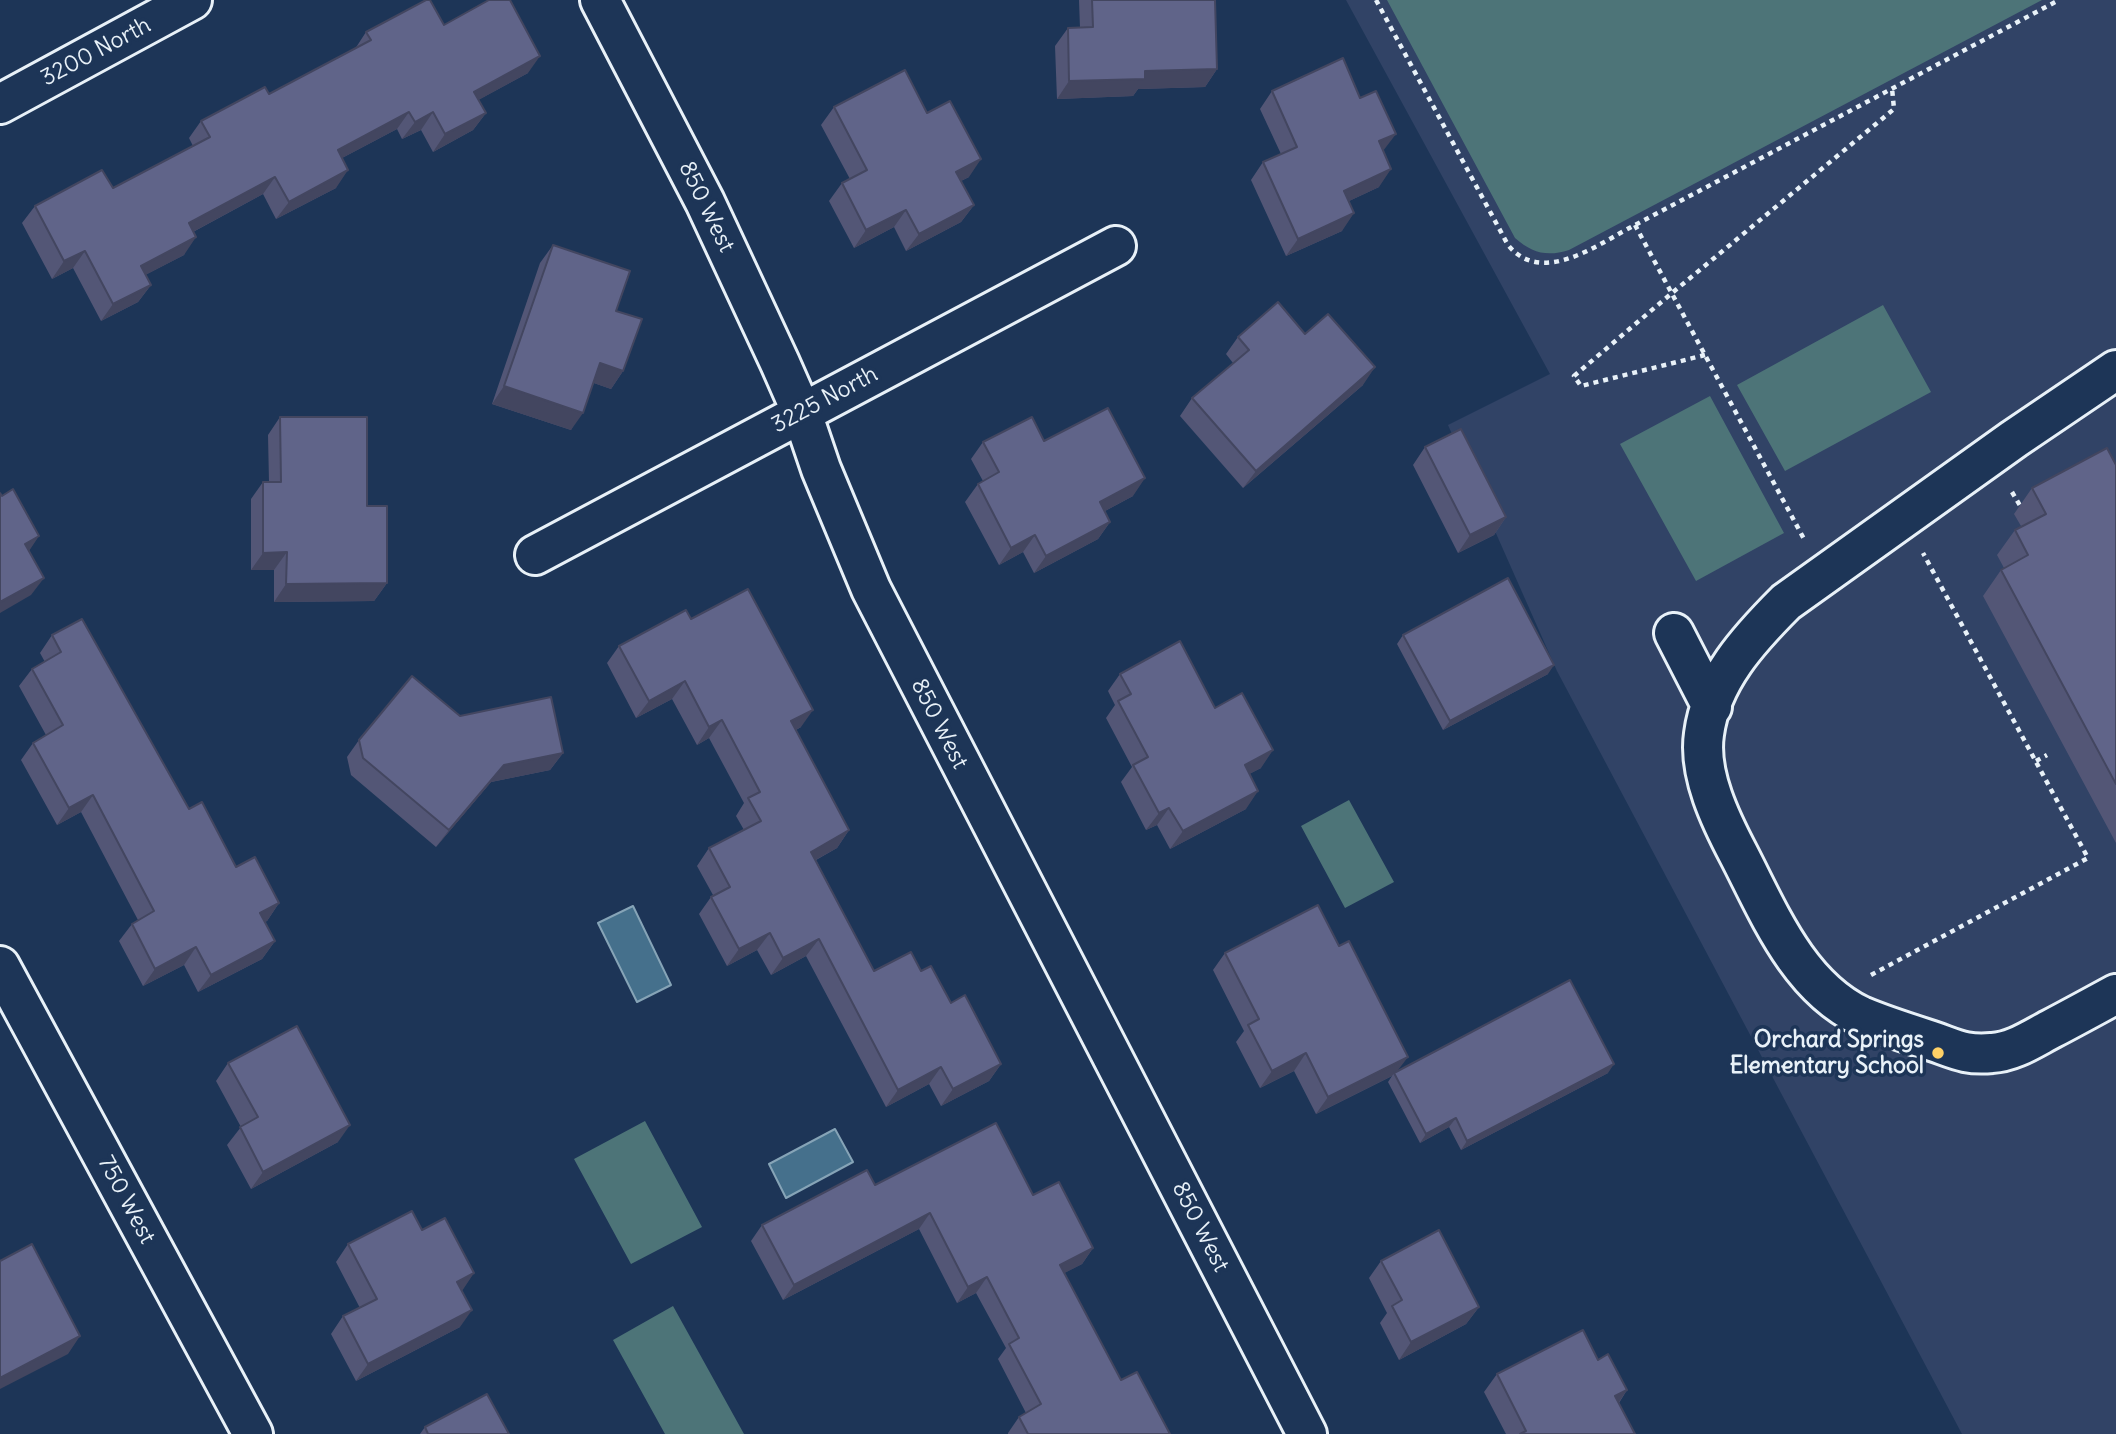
<!DOCTYPE html>
<html>
<head>
<meta charset="utf-8">
<style>
  body { margin:0 }
  canvas { display:block; background:#1d3557 }
</style>
</head>
<body>
<canvas width="2116" height="1434"></canvas>
<script>
const ctx = document.querySelector('canvas').getContext('2d');
ctx.lineJoin = 'round';
function paint(path, color) {
  ctx.fillStyle = color;
  ctx.fill(path, 'evenodd');
}
function stroke(path, color, width, dash) {
  ctx.strokeStyle = color;
  ctx.lineWidth = width;
  ctx.lineCap = dash ? 'butt' : 'round';
  ctx.setLineDash(dash || []);
  ctx.stroke(path);
}
function write(font, color, halo, rows, align = 'center') {
  ctx.font = font + ' Delius,sans-serif';
  ctx.lineWidth = 7;
  ctx.setLineDash([]);
  ctx.textBaseline = 'middle';
  ctx.strokeStyle = halo;
  ctx.fillStyle = color;
  for (const [text, x, y, turn = 0] of rows) {
    ctx.save();
    ctx.translate(x, y);
    ctx.rotate((+turn || 0) * Math.PI / 180);
    ctx.textAlign = isNaN(turn) ? turn : align;
    if (halo) ctx.strokeText(text, 0, 0);
    ctx.fillText(text, 0, 0);
    ctx.restore();
  }
}
paint(new Path2D(`
  M1346,0H2116V1434H1962L1557,671L1448,425L1550,374Z`), '#314366');
paint(new Path2D(`
  M1387,0H2042L1569,250C1547,257 1532,253 1515,238Z
  M1883,305L1931,392L1785,471L1737,385Z
  M1710,396L1784,533L1696,581L1620,444Z
  M1349,800L1394,882L1345,908L1301,826Z
  M645,1121L702,1227L631,1264L574,1159Z
  M673,1306L744,1434H665L613,1340Z`), '#4d7478');
const water = new Path2D(`
  M633,906L671,985L637,1002L598,923Z
  M835,1129L853,1162L786,1198L769,1164Z`);
paint(water, '#45708c');
stroke(water, '#86a4b7', 2);
const minor = new Path2D(`
  M600,0L705,202L780,363L802,413L821,469L871,589L1307,1434
  M0,104L192,0
  M2116,370L2014,439L1786,602C1749,639 1711,680 1704,734C1698,774 1721,821 1739,855C1769,913 1798,986 1861,1016C1882,1025 1904,1032 1926,1039C1952,1047 1963,1056 1992,1053C2013,1052 2032,1039 2051,1029C2072,1018 2094,1006 2116,994
  M535,555L1116,246
  M1674,633L1712,707
  M0,966L253,1434`);
stroke(minor, '#e8f1f8', 44);
stroke(new Path2D(`
  M1376,0L1508,245C1542,287 1598,244 1635,225L2059,0
  M1635,225L1804,539
  M1705,355L1581,386L1574,376L1672,293L1894,109L1892,88
  M2012,492L2022,509
  M2036,761L2047,755
  M1871,975L2088,858L1923,553`), '#e8f1f8', 4.5, [5, 5]);
stroke(minor, '#1d3557', 38);
paint(new Path2D(`
  M1079,0H1215L1217,69L1205,87L1138,89L1133,96L1057,99L1055,46L1068,28H1080Z
  M444,25L528,73L478,100L486,113L473,130L433,152L421,130L402,139L397,129L342,158L336,188L276,219L263,194L193,232L184,255L145,275L151,285L138,302L101,321L73,268L52,279L22,223L35,206L113,188L193,146L189,138L201,121L269,94L355,49L366,32Z
  M1272,91L1383,151L1379,187L1349,201L1342,231L1286,256L1251,180L1263,162L1281,154L1260,109Z
  M834,107L927,113L969,177L961,181L974,205L961,222L906,251L894,227L854,248L829,201L842,183L850,179L821,125Z
  M553,245L616,311L623,371L611,389L594,383L571,430L492,404L540,263Z
  M1305,334L1363,385L1243,488L1180,416L1192,398L1233,363L1226,354L1238,337Z
  M280,417L367,506L387,583L374,601L274,602V570H251V499L263,482H269L268,435Z
  M1044,441L1133,496L1105,511L1110,522L1098,539L1034,573L1023,552L999,565L965,502L978,484L983,481L971,459L983,442Z
  M1425,447L1506,517L1494,535L1458,553L1413,465Z
  M2116,465V843L1983,596L2001,570L2004,568L1997,555L2015,530L2021,526L2014,514L2032,488Z
  M691,619L801,727L796,730L849,830L837,848L816,860L874,971H921L951,1003L1001,1064L989,1081L941,1106L929,1084L886,1107L806,956L771,975L757,950L727,966L699,914L711,897L713,895L697,866L709,848L744,830L736,816L744,803L709,738L697,745L672,699L636,718L607,663L619,646Z
  M52,635L189,809L236,867L279,903L267,921L264,922L275,941L262,959L198,992L184,965L143,986L119,941L132,924L138,920L81,812L57,825L21,760L33,743L46,735L19,686L32,669L45,662L40,653Z
  M1403,635L1548,674L1443,730L1397,644Z
  M1120,674L1215,708L1261,768L1249,774L1246,809L1170,849L1157,825L1146,830L1121,782L1132,767L1106,718L1115,705L1108,691Z
  M460,716L563,753L550,770L491,782L436,847L351,775L347,757L359,740Z
  M1225,953L1397,1071L1608,1073L1461,1150L1449,1127L1420,1143L1388,1082L1392,1076L1316,1114L1294,1071L1260,1088L1236,1042L1244,1031L1213,970Z
  M228,1063L338,1142L251,1189L227,1145L241,1127L216,1081Z
  M875,1185L1033,1195L1093,1248L1082,1264L1064,1273L1121,1380L1170,1434H1008V1433L1019,1417L1026,1413L998,1359L1006,1348L976,1293L957,1303L919,1229L783,1300L751,1241L762,1225Z
  M422,1230L462,1291L460,1327L356,1381L331,1334L343,1316L360,1308L336,1262L348,1244Z
  M1381,1261L1479,1307L1466,1324L1399,1360L1380,1323L1387,1313L1369,1278Z
  M1598,1360L1627,1390L1619,1403L1635,1434H1506L1484,1392L1497,1374Z
  M425,1427L509,1434H420Z`), '#535676');
paint(new Path2D(`
  M540,56L528,73L462,109L474,92Z
  M1217,69L1205,87L1138,89L1133,96L1057,99L1069,81L1145,71Z
  M409,112L397,129L325,167L338,150Z
  M433,112L421,130L402,139L415,122Z
  M486,113L473,130L433,152L445,134Z
  M1396,134L1383,151L1379,141Z
  M981,159L969,177L944,189L956,172Z
  M1391,169L1379,187L1332,209L1344,191Z
  M348,170L336,188L276,219L289,202Z
  M275,177L263,194L176,241L189,223Z
  M974,205L961,222L906,251L919,234Z
  M906,210L894,227L854,248L866,230Z
  M1354,213L1342,231L1286,256L1298,239Z
  M196,237L184,255L128,284L141,266Z
  M85,251L73,268L52,279L64,261Z
  M151,285L138,302L101,321L113,304Z
  M600,363L623,371L611,389L588,381Z
  M1375,367L1363,385L1243,488L1256,471Z
  M504,386L583,413L571,430L492,404Z
  M1145,478L1133,496L1088,520L1100,502Z
  M1506,517L1494,535L1458,553L1470,535Z
  M1110,522L1098,539L1034,573L1046,556Z
  M1035,535L1023,552L999,565L1011,548Z
  M39,536L27,554L25,544Z
  M287,552L274,570H251L263,553Z
  M44,578L31,595L0,613V602Z
  M387,583L374,601L274,602L286,584Z
  M1554,665L1548,674L1443,730L1450,721Z
  M685,681L672,699L636,718L649,701Z
  M813,710L801,727L779,739L791,721Z
  M722,720L709,738L697,745L709,727Z
  M1273,750L1261,768L1232,783L1245,765Z
  M563,753L550,770L491,782L436,847L449,830L504,765Z
  M1258,791L1246,809L1170,849L1183,831Z
  M93,795L81,812L57,825L69,808Z
  M1169,808L1157,825L1146,830L1159,813Z
  M849,830L837,848L799,869L811,852Z
  M279,903L267,921L248,931L260,913Z
  M770,933L757,950L727,966L739,949Z
  M819,939L806,956L771,975L783,958Z
  M275,941L262,959L198,992L211,975Z
  M196,947L184,965L143,986L155,969Z
  M1306,1053L1294,1071L1260,1088L1272,1071Z
  M1408,1057L1395,1074L1394,1073L1392,1076L1316,1114L1328,1097Z
  M1001,1064L989,1081L941,1106L953,1089Z
  M1614,1064L1608,1073L1461,1150L1467,1141Z
  M941,1067L929,1084L886,1107L898,1090Z
  M1456,1118L1449,1127L1420,1143L1426,1134Z
  M350,1125L338,1142L251,1189L263,1172Z
  M930,1213L919,1229L783,1300L794,1285Z
  M1093,1248L1082,1264L1049,1281L1060,1265Z
  M474,1273L462,1291L457,1282Z
  M987,1277L976,1293L957,1303L968,1287Z
  M1479,1307L1466,1324L1399,1360L1411,1342Z
  M472,1310L460,1327L356,1381L368,1364Z
  M80,1336L68,1354L0,1389V1378Z
  M1627,1390L1615,1408V1396Z`), '#434660');
const building = new Path2D(`
  M426,0H430L444,25L489,0H510L540,56L474,92L486,113L445,134L433,112L415,122L409,112L338,150L348,170L289,202L275,177L189,223L196,237L141,266L151,285L113,304L85,251L64,261L35,206L102,170L113,188L210,137L201,121L265,87L269,94L371,40L366,32Z
  M1092,0H1215L1217,69L1145,71V79L1069,81L1068,28L1093,27Z
  M1343,58L1360,98L1376,91L1396,134L1379,141L1391,169L1344,191L1354,213L1298,239L1263,162L1297,147L1272,91Z
  M905,70L927,113L950,101L981,159L956,172L974,205L919,234L906,210L866,230L842,183L867,170L834,107Z
  M553,245L630,271L616,311L642,319L623,371L600,363L583,413L504,386Z
  M1278,302L1305,334L1328,314L1375,367L1256,471L1192,398L1249,350L1238,337Z
  M1108,408L1145,478L1100,502L1110,522L1046,556L1035,535L1011,548L978,484L999,472L983,442L1032,417L1044,441Z
  M280,417H367V506H387V583L286,584L287,552L263,553V482H281Z
  M1461,429L1506,517L1470,535L1425,447Z
  M2107,448L2116,465V784L2001,570L2028,555L2015,530L2046,514L2032,488Z
  M13,489L39,536L25,544L44,578L0,602V493L2,496Z
  M1508,578L1554,665L1450,721L1403,635Z
  M748,589L813,710L791,721L849,830L811,852L874,971L911,952L921,971L931,966L951,1003L965,995L1001,1064L953,1089L941,1067L898,1090L819,939L783,958L770,933L739,949L711,897L730,887L709,848L761,821L748,798L760,792L722,720L709,727L685,681L649,701L619,646L686,610L691,619Z
  M82,619L189,809L202,802L236,867L255,857L279,903L260,913L275,941L211,975L196,947L155,969L132,924L154,911L93,795L69,808L33,743L63,725L32,669L61,652L52,635Z
  M1180,641L1215,708L1242,693L1273,750L1245,765L1258,791L1183,831L1169,808L1159,813L1133,765L1148,757L1118,701L1131,694L1120,674Z
  M412,676L460,716L551,697L563,753L504,765L449,830L363,758L359,740Z
  M1318,905L1339,946L1349,941L1408,1057L1328,1097L1306,1053L1272,1071L1248,1025L1259,1019L1225,953Z
  M1570,980L1614,1064L1467,1141L1456,1118L1426,1134L1394,1073Z
  M297,1026L350,1125L263,1172L240,1127L258,1117L228,1063Z
  M996,1123L1033,1195L1059,1182L1093,1248L1060,1265L1121,1380L1137,1372L1170,1434H1028L1019,1417L1041,1404L1009,1344L1019,1338L987,1277L968,1287L930,1213L794,1285L762,1225L867,1170L875,1185Z
  M412,1211L422,1230L445,1218L474,1273L457,1282L472,1310L368,1364L343,1316L377,1299L348,1244Z
  M1439,1230L1479,1307L1411,1342L1392,1306L1402,1300L1381,1261Z
  M32,1244L80,1336L0,1378V1261Z
  M1583,1330L1598,1360L1608,1354L1627,1390L1615,1396L1635,1434H1520L1526,1431L1497,1374Z
  M487,1394L509,1434H428L425,1427Z`);
paint(building, '#606489');
stroke(building, '#434660', 2);
for (const [x, y, r, color] of [
  [1938,1053,7,"#ffd166"]
]) {
  const dot = new Path2D();
  dot.arc(x, y, r, 0, 2 * Math.PI);
  ctx.fillStyle = color;
  ctx.fill(dot);
  stroke(dot, '#1d3557', 2.5);
}
write('23px', '#e8f1f8', '#1d3557', [
  ["3200 North",96,52,-28],
  ["850 West",706,207,64],
  ["3225 North",825,400,-28],
  ["850 West",939,724,63],
  ["750 West",126,1200,62],
  ["850 West",1200,1227,63]
]);
write('bold 23px', '#e8f1f8', '#1d3557', [
  ["Orchard Springs",1924,1040],
  ["Elementary School",1924,1066]
], 'right');
</script>
</body>
</html>
